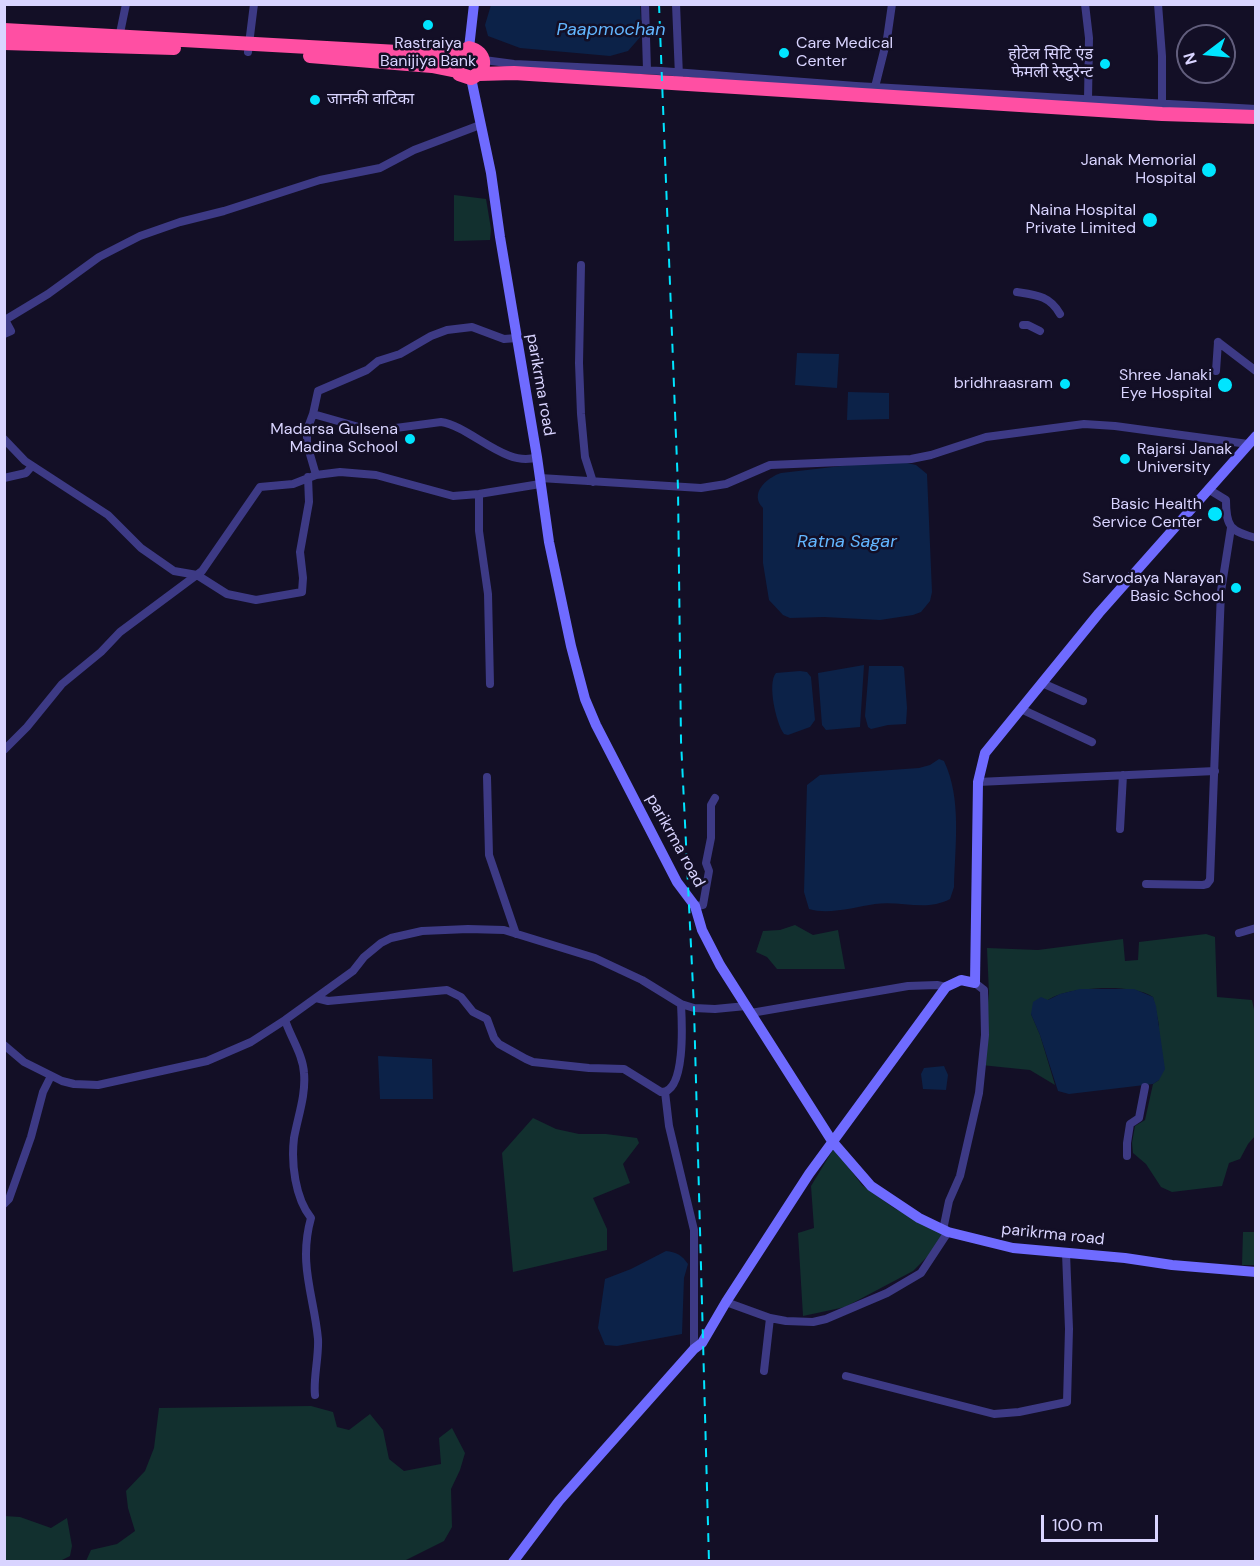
<!DOCTYPE html>
<html>
<head>
<meta charset="utf-8">
<style>
  body { margin:0 }
  #map { position:relative; width:1260px; height:1566px; overflow:hidden; background:#130f26; font-family:"DM Sans",sans-serif }
  canvas { display:block }
  .frame { position:absolute; inset:0; border:6px solid #d9d4ff; pointer-events:none }
  .north { position:absolute; left:1176px; top:24px; width:60px; height:60px; box-sizing:border-box; background:#130f26; border:2px solid #625e7d; border-radius:50%; rotate:254deg; font-size:16px; font-weight:700; line-height:24px; text-align:center; color:#d9d4ff }
  .north::after { content:''; display:block; margin:auto; width:21px; height:27px; background:#00e5ff; clip-path:polygon(50% 0,100% 100%,50% 72%,0 100%) }
  .scale { position:absolute; left:1041px; top:1515px; width:117px; height:27px; box-sizing:border-box; border:3px solid #d9d4ff; border-top:0; padding-left:8px; font-size:18px; line-height:21px; white-space:nowrap; color:#d9d4ff; -webkit-text-stroke:4px #130f26; paint-order:stroke }
</style>
</head>
<body>
<div id="map">
<canvas width="1260" height="1566"></canvas>
<div class="frame"></div>
<div class="north">N</div>
<div class="scale">100 m</div>
</div>
<script>
const ctx = document.querySelector('canvas').getContext('2d');
ctx.lineJoin = 'round';
function paint(path, color) {
  ctx.fillStyle = color;
  ctx.fill(path, 'evenodd');
}
function stroke(path, color, width, dash) {
  ctx.strokeStyle = color;
  ctx.lineWidth = width;
  ctx.lineCap = dash ? 'butt' : 'round';
  ctx.setLineDash(dash || []);
  ctx.stroke(path);
}
function write(font, color, halo, rows, align = 'center') {
  ctx.font = font + ' "DM Sans","Noto Sans Devanagari",sans-serif';
  ctx.lineWidth = 5;
  ctx.setLineDash([]);
  ctx.textBaseline = 'middle';
  ctx.strokeStyle = halo;
  ctx.fillStyle = color;
  for (const [text, x, y, turn = 0] of rows) {
    ctx.save();
    ctx.translate(x, y);
    ctx.rotate((+turn || 0) * Math.PI / 180);
    ctx.textAlign = isNaN(turn) ? turn : align;
    if (halo) ctx.strokeText(text, 0, 0);
    ctx.fillText(text, 0, 0);
    ctx.restore();
  }
}
paint(new Path2D(`
  M454,195L486,199L491,229L490,240L454,241Z
  M795,925L813,935L838,930L845,969H777L767,957L756,952L763,931L780,930Z
  M1206,934L1215,937L1217,997L1252,1000L1256,1019L1255,1136L1248,1144L1240,1159L1229,1163L1222,1186L1172,1192L1161,1187L1146,1164L1133,1153L1132,1143L1135,1126L1145,1120L1153,1084L1159,1080V1025L1153,997C1134,984 1084,987 1061,994C1049,997 1040,1006 1031,1014L1040,1035L1055,1085L1030,1070L981,1065L989,993L987,948L1038,950L1123,939L1125,961L1138,960L1139,942Z
  M533,1118L556,1129L579,1134H606L637,1138L639,1143L623,1164L630,1183L593,1198L607,1229V1250L513,1272L502,1153Z
  M834,1148L862,1185L894,1208L942,1234L935,1249L913,1271L845,1307L803,1316L798,1233L814,1228L811,1186Z
  M1243,1232H1255V1265H1242Z
  M311,1406L333,1412L337,1427L349,1430L370,1414L383,1430L389,1459L404,1471L441,1464L439,1438L452,1428L465,1453L460,1470L451,1489L452,1527L444,1541L404,1561H86L91,1550L117,1544L135,1531L128,1508L126,1491L145,1471L154,1448L159,1408Z
  M4,1516L20,1517L51,1528L67,1518L72,1546L70,1556L60,1561H5Z`), '#12302f');
paint(new Path2D(`
  M491,5H640L642,35L628,51L610,56L520,48L488,36L485,25Z
  M797,353L839,354L837,388L795,385Z
  M848,392L889,393V419L847,420Z
  M903,462L916,465L927,474L932,592L930,601L921,612L913,615L880,620L824,617L790,618L783,615L769,600L763,563V508C749,494 766,478 781,473L850,465Z
  M864,665L860,727L826,730L822,725L818,673Z
  M869,666H902L904,668L907,708L906,724L888,725L871,729L868,727L865,716Z
  M800,671L807,672L811,677L815,720L810,727L788,735L784,734C776,723 767,683 776,673Z
  M939,759L944,761C962,799 955,845 954,887L950,899C926,912 900,900 875,904C855,907 829,915 809,909L804,892L807,785L820,775L919,768L930,765Z
  M1080,989H1134L1153,997L1156,1006L1165,1069L1159,1080L1153,1084L1069,1094L1058,1091L1040,1035L1031,1014L1033,1002L1041,997L1048,1000L1060,994Z
  M378,1056L432,1059L433,1099H380Z
  M944,1066L948,1075L946,1090L923,1089L921,1074L924,1068Z
  M666,1251C676,1252 682,1255 688,1264L684,1278L682,1334L617,1346L605,1345L598,1328L605,1279L631,1269Z`), '#0c2248');
stroke(new Path2D(`
  M645,4L647,70
  M676,4L679,76
  M1085,4L1089,38L1088,100
  M1158,4L1162,56V108
  M119,38L126,4
  M248,52L254,4
  M484,60L514,64L661,71L856,86L1256,109
  M875,87L887,39L892,4
  M581,265L579,363L581,414L585,457L593,482
  M1017,292C1037,295 1050,296 1060,314
  M1023,325H1028L1040,331
  M4,334L11,331L5,320L48,294L99,257L140,236L180,222L224,211L320,180L380,168L414,150L480,125
  M1218,342L1256,371
  M1216,371L1218,342
  M313,414L373,431L441,422C470,426 507,469 537,457
  M4,439L25,461L108,515L141,548L174,571L197,575L227,594L256,600L302,592L303,578L300,552L309,502L308,477
  M316,475L307,444V430L313,414L318,391L367,370L378,361L400,354L431,336L447,330L472,327L504,339L517,338
  M4,478L26,473L32,466
  M540,478L701,488L726,484L770,465L911,459L931,455L986,437L1084,424L1115,426L1248,444
  M1208,489L1226,500C1226,527 1230,531 1256,538
  M479,494V531L488,594L490,684
  M1042,683L1083,701
  M1021,709L1092,742
  M4,750L27,727L62,684L101,652L120,632L202,571L260,487L293,484L316,475L340,472L376,475L453,496L479,494L540,484
  M487,777L489,855L516,934
  M978,782L1215,771
  M1120,829L1123,775
  M1146,884L1203,885L1207,884L1210,880L1221,591L1231,528
  M695,906L703,905L709,871L706,863L711,838V805L715,798
  M1239,933L1256,928
  M316,998L328,1001L447,990L461,997L473,1012L487,1019L494,1038L499,1044L526,1059L533,1062L589,1068L624,1069L661,1092C686,1093 682,1022 681,1004
  M751,1013L908,986L937,985L946,987
  M285,1020C291,1038 303,1055 304,1073C306,1095 298,1116 294,1138C291,1163 295,1198 311,1218C298,1264 314,1296 318,1339C319,1357 313,1379 315,1395
  M4,1045L24,1062L62,1081L74,1084L98,1085L207,1061L251,1042L285,1020L353,971L364,957L381,943L391,938L422,931L468,929L504,930L595,958L642,980L681,1004L694,1008L715,1009L746,1006
  M665,1092L669,1126L694,1230V1349
  M1127,1156V1143L1130,1124L1139,1118L1145,1087
  M4,1204L9,1199L31,1137L43,1092L51,1076
  M943,1230L949,1201L960,1176L979,1093L985,1035L984,990L975,983
  M726,1302L770,1318L786,1321L813,1322L826,1319L887,1293L921,1273L948,1232
  M764,1371L770,1318
  M846,1376L994,1414L1019,1412L1067,1402L1069,1329L1066,1253`), '#3d3a85', 8);
stroke(new Path2D(`
  M469,48L474,4
  M471,78L491,173L500,237L537,457L549,542L571,646L585,699L596,725L677,882L695,906L702,930L720,965L832,1141L871,1186L919,1218L948,1232L1013,1248L1125,1258L1172,1265L1256,1272
  M513,1562L559,1501L694,1349L702,1343L726,1302L809,1174L946,987L961,980L975,983L978,782L985,753L1099,613L1256,436`), '#6f6bff', 10);
stroke(new Path2D(`
  M4,30L434,54L458,53L469,48C487,52 488,71 471,78L459,74L455,62L458,53
  M4,43L174,48
  M310,56L432,66L457,71
  M479,74L514,73L1162,114L1256,117`), '#ff4fa3', 14);
stroke(new Path2D(`
  M659,4L678,488L681,741L694,1008L709,1562`), '#00e5ff', 2, [9, 8]);
for (const [x, y, r, color] of [
  [428,25,6,"#00e5ff"],
  [784,53,6,"#00e5ff"],
  [1105,64,6,"#00e5ff"],
  [315,100,6,"#00e5ff"],
  [1209,170,8,"#00e5ff"],
  [1150,220,8,"#00e5ff"],
  [1065,384,6,"#00e5ff"],
  [1225,385,8,"#00e5ff"],
  [410,439,6,"#00e5ff"],
  [1125,459,6,"#00e5ff"],
  [1215,514,8,"#00e5ff"],
  [1236,588,6,"#00e5ff"]
]) {
  const dot = new Path2D();
  dot.arc(x, y, r, 0, 2 * Math.PI);
  ctx.fillStyle = color;
  ctx.fill(dot);
  stroke(dot, '#130f26', 2);
}
write('16px', '#d9d4ff', '#130f26', [
  ["Rastraiya",428,44,"center"],
  ["Banijiya Bank",428,62,"center"],
  ["Care Medical",796,44,"left"],
  ["Center",796,62,"left"],
  ["होटेल सिटि एंड",1093,55],
  ["फेमली रेस्टुरेन्ट",1093,73],
  ["जानकी वाटिका",327,100,"left"],
  ["Janak Memorial",1196,161],
  ["Hospital",1196,179],
  ["Naina Hospital",1136,211],
  ["Private Limited",1136,229],
  ["Shree Janaki",1212,376],
  ["Eye Hospital",1212,394],
  ["bridhraasram",1053,384],
  ["Madarsa Gulsena",398,430],
  ["Madina School",398,448],
  ["Rajarsi Janak",1137,450,"left"],
  ["University",1137,468,"left"],
  ["Basic Health",1202,505],
  ["Service Center",1202,523],
  ["Sarvodaya Narayan",1224,579],
  ["Basic School",1224,597]
], 'right');
write('16px', '#d9d4ff', '#130f26', [
  ["parikrma road",540,385,80],
  ["parikrma road",675,841,61],
  ["parikrma road",1053,1235,6]
]);
write('italic 18px', '#62b6ff', '#130f26', [
  ["Paapmochan",611,30],
  ["Ratna Sagar",847,542]
]);
</script>
</body>
</html>
